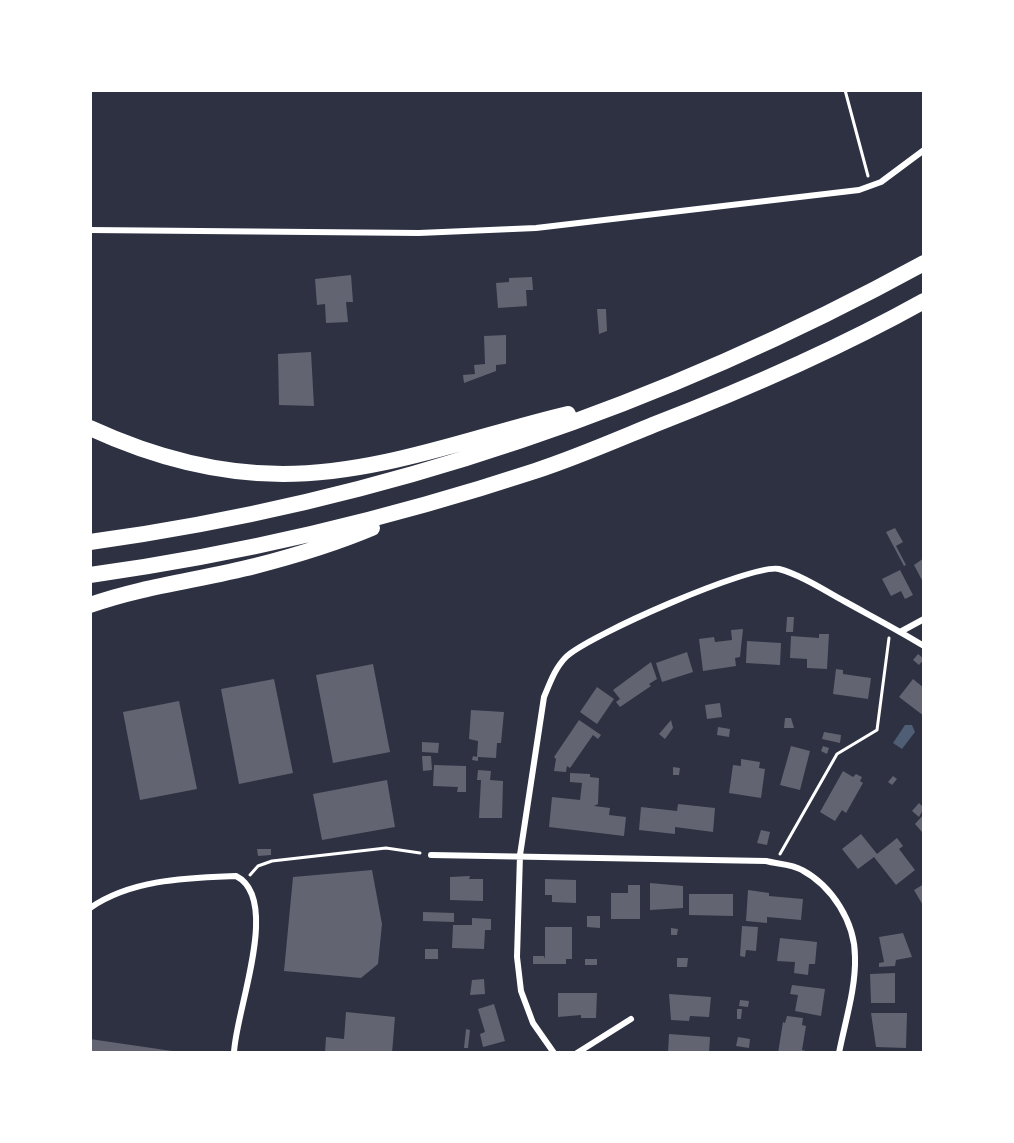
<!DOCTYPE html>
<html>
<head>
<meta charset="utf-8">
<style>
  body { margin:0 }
  #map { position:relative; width:1014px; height:1143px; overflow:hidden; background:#2d3142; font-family:Manrope,sans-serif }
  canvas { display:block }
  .frame { position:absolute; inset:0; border:92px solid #fff; pointer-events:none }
</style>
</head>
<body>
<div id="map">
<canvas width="1014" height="1143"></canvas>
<div class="frame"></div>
</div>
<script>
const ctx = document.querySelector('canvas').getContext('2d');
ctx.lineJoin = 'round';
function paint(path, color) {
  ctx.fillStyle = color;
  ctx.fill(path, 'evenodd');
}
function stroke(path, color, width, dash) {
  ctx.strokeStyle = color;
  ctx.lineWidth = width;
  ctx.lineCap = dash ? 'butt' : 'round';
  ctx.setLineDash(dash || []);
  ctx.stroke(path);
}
paint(new Path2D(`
  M905,725H912L915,732L902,749L893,743Z`), '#4f5d75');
paint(new Path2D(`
  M351,275L353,302H346L348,322L326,323L325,304L317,305L315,279Z
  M532,277L533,290H526L527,306L498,308L496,283L509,282V278Z
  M597,309H606L607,331L599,334Z
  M506,335V364L496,365V371L464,383L463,375L475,374L474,365L485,364L484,336Z
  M311,352L314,406L279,405L278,354Z
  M895,528L903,542L896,546L906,565L904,566L886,532Z
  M924,558V584L914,565Z
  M900,570L913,595L905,599L901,591L891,596L882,579Z
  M787,617H794L793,632H786Z
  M743,629L740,657L735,658L736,666L703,671L699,639L714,637L715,642L732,640L731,630Z
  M819,634H829L827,669L807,668V659L790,658L791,636L819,638Z
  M747,641L781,643L780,665L746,663Z
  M687,652L693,672L662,682L656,663Z
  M918,654L924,659L919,665L913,660Z
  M651,662L657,679L649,684L651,686L620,707L616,702L620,699L613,690Z
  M373,664L390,752L333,763L316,675Z
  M836,669L843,670V674L871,678L868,699L833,694Z
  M274,679L293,773L239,784L221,689Z
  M913,679L924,688V716L899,697Z
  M597,687L614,699L597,724L580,712Z
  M179,701L197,789L140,800L123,712Z
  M720,703L722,717L707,719L705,705Z
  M471,710L504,712L501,743H497L496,758L478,757V761L472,760L473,756L477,757L478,741L469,739Z
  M785,718H791L794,728H784Z
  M579,720L601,735L598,739L593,735L570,768L567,766L566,772L554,771L556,759L554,757Z
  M671,720L673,728L665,739L659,734Z
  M718,727L730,729L729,737L717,735Z
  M824,732L841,735L840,743L822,739Z
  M422,742L439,743L438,753L422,752Z
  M791,746L810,751L800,790L780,785Z
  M823,746L829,748L827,754L821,751Z
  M422,756H431L432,770L423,771Z
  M741,759L760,762L759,768L765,769L761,798L729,793L733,765L741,766Z
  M434,765L466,766V792H457L458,787L433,786Z
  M673,767L680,768L679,775H673Z
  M478,770L491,771L490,780L503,781L502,818H479L481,780H477Z
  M843,771L853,777L856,774L862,777L860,781L863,783L846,813L842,810L835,821L820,812Z
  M570,773L590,774V777L599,778L598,804L594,806L610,808L609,815L626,817L624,836L549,827L552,797L580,800L582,783L570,782Z
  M893,776L897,779L892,785L888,782Z
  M387,780L395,827L322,840L313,794Z
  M919,803L924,808L919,817L912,811Z
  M678,804L715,808L713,832L675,827V834L639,830L641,807L677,811Z
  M924,814V830L922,832L915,824Z
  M761,830L770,832L767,845L757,843Z
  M861,834L877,854L897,838L903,846L899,849L915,870L896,885L874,857L858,869L842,849Z
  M257,849H271V855L258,856Z
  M372,870L382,924L378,964L361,978L284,971L293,877Z
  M470,876L469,879H483V901L450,900V877Z
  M545,879L576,880V903L552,902V895H545Z
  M650,883L683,886V908L650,910Z
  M924,884V907L914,890Z
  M628,885H640V919H611V893H628Z
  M748,890L769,893V896L803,899L801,920L767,917V923L746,921Z
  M689,894H733V916L689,915Z
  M423,912L454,913V922L423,921Z
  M587,916H600V928L587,927Z
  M472,918L491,919V930H485L484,949L452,948L453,925H472Z
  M742,926L758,927L756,951L746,950L745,957L740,956Z
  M545,927H572V959H566V964H533V956H544L545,959Z
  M671,928L678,929L677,935H671Z
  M903,933L912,957L896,960L895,966L879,967V963L884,962L879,937Z
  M780,938L817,942L815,964H809L808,975L794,973L795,962L777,961Z
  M425,949H438V959H425Z
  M677,958H688L687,967H677Z
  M585,959H597V965H585Z
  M895,973V1003H871L870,974Z
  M484,979L485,994L470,995L472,980Z
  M792,985L825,989L821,1016L795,1011L798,995L790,994Z
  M558,993H597L596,1018H581V1015L558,1017Z
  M669,994L711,997L709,1017L690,1016L689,1021L671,1020Z
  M740,1000L749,1001L748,1007L739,1006Z
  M494,1004L505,1041L483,1047L480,1034L485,1032L478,1009Z
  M737,1009H742L741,1019H737Z
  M346,1012L395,1017L392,1053H325L326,1037L344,1039Z
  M871,1013H907L906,1048L876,1047Z
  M787,1016L803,1018L802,1025L806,1026L802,1050L813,1053H778L783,1022L785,1023Z
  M466,1029L470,1030L468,1048H464Z
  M669,1034L710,1037L709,1053H668Z
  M738,1037L750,1039L749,1048L736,1046Z
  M90,1039L179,1052V1053H90Z`), '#626471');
stroke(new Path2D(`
  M845,90L868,176
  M780,854L837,754L877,730L889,638
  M250,875L258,866L272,861L386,848L420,853`), '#fff', 3);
stroke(new Path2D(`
  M90,230L419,233L536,228L859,190L881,182L924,150
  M900,632L924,619
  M431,855L766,861C777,864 792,864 802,870C832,886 855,922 855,957C856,988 845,1022 839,1053
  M90,908C132,879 187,878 236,876C282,899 235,1012 234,1053
  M554,1053L533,1023L521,991L517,957L520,855L544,697C550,683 555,668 566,657C587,636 753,563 779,569C801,575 824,590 844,601C871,616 898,630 924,646
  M577,1053L631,1019`), '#fff', 6);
stroke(new Path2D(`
  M90,428C151,456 216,474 283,474C380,474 475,436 568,414
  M90,542C383,502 665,405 924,263
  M90,575C241,554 389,519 535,471C575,458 614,441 653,425C746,389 836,350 924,301
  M90,605C144,586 200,580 255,566C294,556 334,544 372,528`), '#fff', 16);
</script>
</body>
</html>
